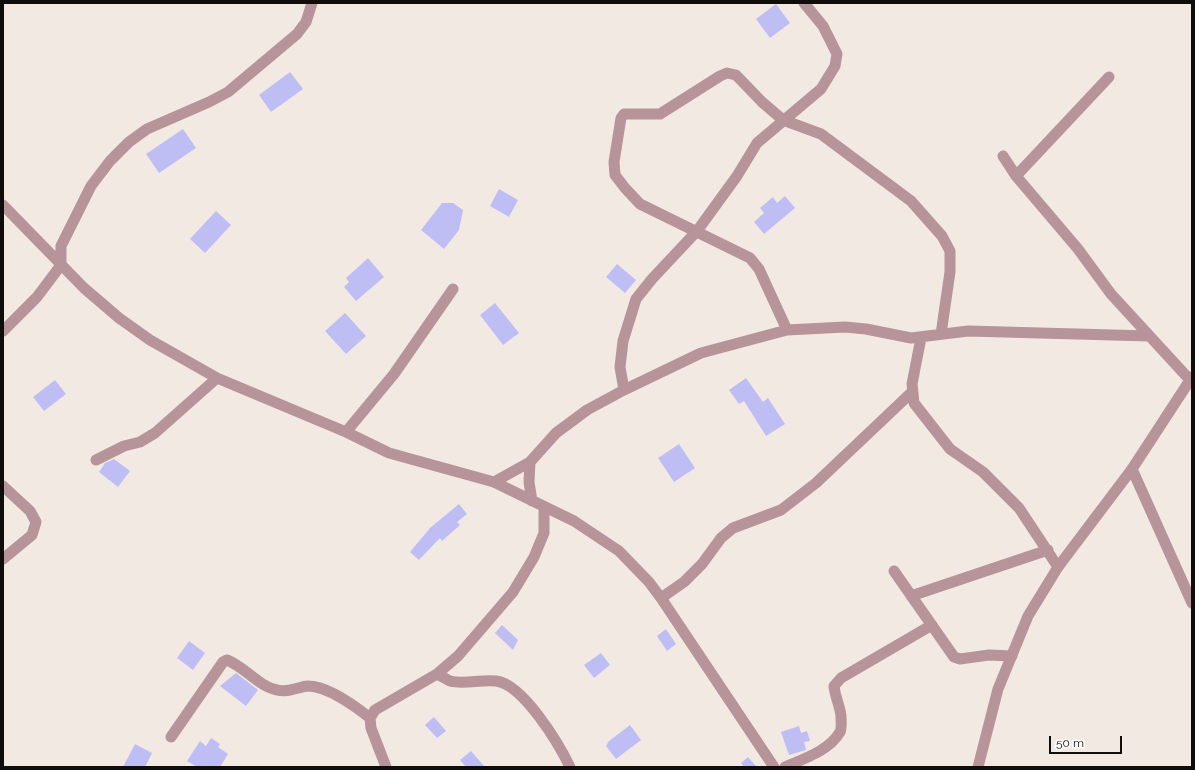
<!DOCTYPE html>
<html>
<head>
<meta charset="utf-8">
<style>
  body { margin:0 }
  #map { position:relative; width:1195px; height:770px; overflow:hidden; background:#f3e9e3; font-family:Raleway,sans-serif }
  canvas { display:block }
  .frame { position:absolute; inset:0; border:4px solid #100c0a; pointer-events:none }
  .scale { position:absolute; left:1049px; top:736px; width:73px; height:18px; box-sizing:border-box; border:2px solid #100c0a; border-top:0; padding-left:5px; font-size:12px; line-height:14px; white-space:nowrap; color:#100c0a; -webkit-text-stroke:3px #fff; paint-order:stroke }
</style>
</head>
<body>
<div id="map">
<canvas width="1195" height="770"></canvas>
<div class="frame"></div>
<div class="scale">50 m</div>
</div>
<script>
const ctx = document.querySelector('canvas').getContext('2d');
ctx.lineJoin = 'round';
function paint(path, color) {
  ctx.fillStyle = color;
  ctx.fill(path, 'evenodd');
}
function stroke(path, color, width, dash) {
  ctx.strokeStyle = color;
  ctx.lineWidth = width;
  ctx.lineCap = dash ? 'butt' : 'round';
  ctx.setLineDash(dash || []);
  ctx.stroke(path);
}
paint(new Path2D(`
  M776,4L790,23L770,38L756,19Z
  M290,72L303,89L271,112L259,95Z
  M183,129L196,148L159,173L146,154Z
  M499,189L518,200L509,217L490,206Z
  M785,196L795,208L764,234L754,222L764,213L760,208L773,197L777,203Z
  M442,203H453L463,210L459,230L444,249L421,230Z
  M216,211L231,225L205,253L190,239Z
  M368,258L384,277L356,301L344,287L349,282L346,278Z
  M617,264L636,280L625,293L606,277Z
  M495,303L519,333L503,345L480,315Z
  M345,313L366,336L346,354L325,331Z
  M746,378L763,402L768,398L785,424L766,436L744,401L739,404L729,390Z
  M55,380L66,394L44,411L33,397Z
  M679,444L695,468L674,482L658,458Z
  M114,459L130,471L118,487L99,472L105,463Z
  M459,504L467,514L457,522L460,525L442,541L440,538L419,560L410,552L430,528Z
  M502,625L518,640L513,650L495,633Z
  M666,629L676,644L667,651L657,636Z
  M189,641L205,653L193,670L177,658Z
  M601,653L610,665L594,678L584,665Z
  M236,673L258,690L246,706L220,686Z
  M434,717L446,731L437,738L425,725Z
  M630,725L641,740L616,759L606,746L609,741Z
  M799,726L801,733L807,731L810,741L804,742L806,750L789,755L781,732Z
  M211,738L220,744L218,747L228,754L220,767H197L187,761L200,741L206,746Z
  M135,744L152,753L145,767H123Z
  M471,751L485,767H466L460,760Z
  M748,757L757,767H744L741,763Z`), '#bebef5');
stroke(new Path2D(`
  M1003,156L1016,176L1078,249L1111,294L1190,380
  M1016,176L1109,77
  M3,205L84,288L119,318L150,340L217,378L346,432L389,453L494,482L574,521L619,551L649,582L661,598L774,767
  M787,330L759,269L750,258L640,204L625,188L615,175L614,162L621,118L624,114H660L720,76L727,73L736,75L762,102L783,120L821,134L911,201L942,236L950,251V272L941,334
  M3,331L37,297L61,265V246L91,186L110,161L129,142L147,129L209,102L228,92L297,34L306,22L312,3
  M921,338L912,384L914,403L950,449L983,472L1019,508L1058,567
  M624,390L620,367L623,341L636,299L652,279L697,231L737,176L757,143L821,89L835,66L837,54L823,26L804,3
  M346,432L394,374L453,289
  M96,460L124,446L140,442L155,433L217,378
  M530,462L529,482L532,501
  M1132,469L1192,603
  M494,482L530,462L556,433L587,410L624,390L701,353L787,330L845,327L866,329L911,338L968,331L1149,336
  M3,486L30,511L36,522L32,535L3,559
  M894,571L954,657L960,659L989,655L1012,656
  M911,596L1048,550
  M661,598L684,582L702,564L721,538L733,528L781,510L816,483L912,392
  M437,674C441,676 446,679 450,681C464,685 481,679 496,681C523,684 559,744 570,767
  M171,737L223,662L227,660C245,667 258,686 277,690C288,693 297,687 308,686C327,686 355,706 370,718
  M386,767L371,728L370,718L375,710L437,674L458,656L513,592L534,557L544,533V507
  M785,767C803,759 829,751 840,732C842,728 841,721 841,716C840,706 835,697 834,686L841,678L932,625`), '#b79499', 11);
stroke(new Path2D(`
  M978,767L998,689L1028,616L1058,567L1132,469L1192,377`), '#b79499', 11);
</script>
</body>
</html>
